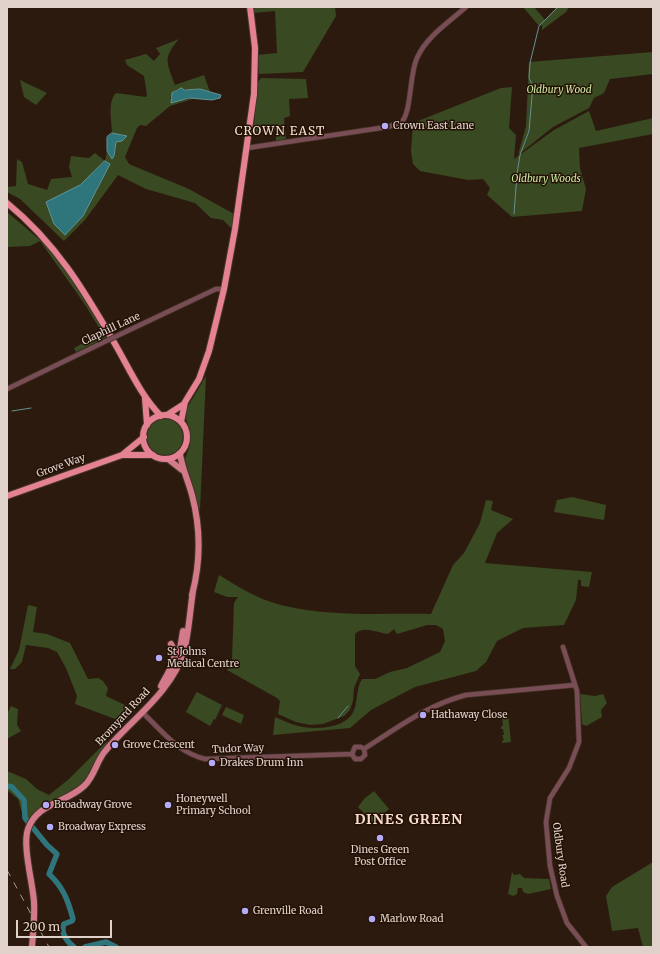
<!DOCTYPE html>
<html>
<head>
<meta charset="utf-8">
<style>
  body { margin:0 }
  #map { position:relative; width:660px; height:954px; overflow:hidden; background:#2d1a0e; font-family:Merriweather,serif }
  canvas { display:block }
  .frame { position:absolute; inset:0; border:8px solid #e0d2cb; pointer-events:none }
  .scale { position:absolute; left:16px; top:920px; width:96px; height:18px; box-sizing:border-box; border:2px solid #e0d2cb; border-top:0; padding-left:5px; font-size:12px; line-height:14px; white-space:nowrap; color:#e0d2cb; -webkit-text-stroke:3px #231106; paint-order:stroke }
</style>
</head>
<body>
<div id="map">
<canvas width="660" height="954"></canvas>
<div class="frame"></div>
<div class="scale">200 m</div>
</div>
<script>
const ctx = document.querySelector('canvas').getContext('2d');
ctx.lineJoin = 'round';
function paint(path, color) {
  ctx.fillStyle = color;
  ctx.fill(path, 'evenodd');
}
function stroke(path, color, width, dash) {
  ctx.strokeStyle = color;
  ctx.lineWidth = width;
  ctx.lineCap = dash ? 'butt' : 'round';
  ctx.setLineDash(dash || []);
  ctx.stroke(path);
}
function write(font, color, halo, rows, align = 'center') {
  ctx.font = font + ' Merriweather,serif';
  ctx.lineWidth = 3;
  ctx.setLineDash([]);
  ctx.textBaseline = 'middle';
  ctx.strokeStyle = halo;
  ctx.fillStyle = color;
  for (const [text, x, y, turn = 0] of rows) {
    ctx.save();
    ctx.translate(x, y);
    ctx.rotate((+turn || 0) * Math.PI / 180);
    ctx.textAlign = isNaN(turn) ? turn : align;
    if (halo) ctx.strokeText(text, 0, 0);
    ctx.fillText(text, 0, 0);
    ctx.restore();
  }
}
paint(new Path2D(`
  M253,7H335L336,16L303,72L259,74L257,55L277,53L275,11L253,13Z
  M523,7H534L545,20L557,7H569L566,12L542,30V25L539,26Z
  M179,39C162,59 167,62 175,85L204,75L210,92L200,89H177L172,93L170,99L183,100L196,98L170,106L146,126L140,125L137,128L125,157L129,164L189,189L234,214L232,229L223,220L211,218L195,203L146,189L118,175L85,220L64,241L20,199L7,192V187L16,186L17,159L22,162L28,184L47,190L51,179L72,177L69,167L71,156L89,158L95,153L105,161L107,151L112,159L114,156L116,142L127,136L112,133C112,122 107,102 116,93L146,97L147,95L144,76L127,65L125,60L146,54L154,61L160,54L156,48ZM105,162L101,181L96,192L46,203L78,187Z
  M653,52V74L610,79L604,93L594,98L589,108L553,127L518,155L526,126L529,62Z
  M261,78L306,79L308,98L289,99L290,116L284,118L286,139L276,141V130L253,133L258,82Z
  M20,80L47,93L36,105L24,97Z
  M512,87L509,128L516,135L514,159L554,130L589,111L596,131L653,118V134L579,148L580,168L586,189L582,211L512,217L487,195L490,188L483,179L468,180L420,171L413,164L411,151L413,123L501,88Z
  M7,212C22,225 38,237 51,251C74,276 91,308 107,337L76,352L74,348L102,333L86,306L40,241L30,246L7,247Z
  M206,376L200,510L196,500L185,459L190,445V430L186,419L187,408Z
  M147 437a18 18 0 1 1 36 0a18 18 0 1 1-36 0Z
  M572,497L606,505L604,520L554,512L557,500Z
  M486,500L493,501L491,510L513,519L497,533L485,563L592,572L589,587L581,586V580H578L576,600L564,625L523,628L497,641L486,662L476,671L415,687L371,710L350,728L273,735L275,717C283,720 290,724 298,726C315,730 347,729 354,710C358,700 356,688 362,679H375L390,672L407,668L440,652L445,641L443,629L436,625H427L397,634L394,629L388,634C377,633 363,625 355,634V666L360,674L354,688L353,701L350,710L344,716L323,724L310,725L296,722L278,714L280,701L277,698L227,670L232,659L234,603L238,597H227L214,592L219,575C231,582 243,590 256,596C305,619 377,613 431,614L453,565L464,553L480,523Z
  M28,605L37,607L33,632L47,634L70,643L88,679L98,678L103,681L108,688L106,696L135,710L123,722L75,704L77,696L66,668L57,652L48,648L26,645L22,662L15,669H10L19,650Z
  M197,692L222,705L215,720L214,719L210,726L186,712L196,693Z
  M580,694L595,696L603,694L607,703L601,710L602,717L586,726L582,724Z
  M11,706L18,709L17,725L21,731L7,739V714Z
  M226,707L244,715L241,724L222,715Z
  M508,713L511,742L502,743V741L504,740L502,735H504L503,729H501V726H503L502,716L500,714Z
  M107,741L108,743L91,776L83,785L73,792L41,806L26,826L18,799L7,790V771L26,779L37,789L49,795L69,779Z
  M374,791L389,809L373,822L358,807L364,799Z
  M653,862V947H643L638,928L612,931L606,896L612,887Z
  M512,872L514,875L520,874L524,878L549,879L551,889L528,894L523,892L522,888H518L517,894L513,896L508,894Z`), '#394921');
const water = new Path2D(`
  M182,88L184,90L200,89L221,95L220,98L212,100L189,98L171,103L172,93Z
  M112,133L127,136L122,141L116,142L114,156L112,159L107,151V137Z
  M105,161L110,164L83,216L65,235L54,224L46,202L80,185Z`);
paint(water, '#2f757c');
stroke(water, '#649194', 1);
stroke(new Path2D(`
  M514,214L517,174L520,155L529,131L532,96L531,82L529,78L530,63L539,26L558,7
  M12,411L31,408
  M338,718L348,706`), '#649194', 1);
stroke(new Path2D(`
  M7,786L12,787L24,800L25,818L47,845L57,854L49,874C63,887 68,900 73,919L72,921L64,924C60,932 67,942 74,947
  M85,947L106,942L116,947`), '#2f757c', 5.5);
const tertiary = new Path2D(`
  M247,148L387,127L401,123C412,112 409,75 417,58C426,37 449,22 466,7
  M121,334L216,289H224
  M7,389L102,343
  M563,647L577,691L579,742L569,768L550,798L546,822L550,866L557,896L567,923L586,947
  M142,712C162,731 177,752 205,759L352,754
  M364,749C397,728 427,705 466,695L575,685
  M352,754L355,759H361L365,755L364,749
  M352,754L355,747H361L364,749`);
const primary = new Path2D(`
  M180,454C182,468 188,480 192,495C201,529 201,561 192,595
  M168,459L182,470
  M179,655L183,631
  M161,686C167,674 180,657 171,644
  M32,947C33,932 35,917 34,902C33,884 22,845 28,829C37,803 66,803 84,786C95,776 96,761 106,750C132,719 172,692 184,651C189,632 190,610 193,591`);
const trunk = new Path2D(`
  M7,203C56,243 84,290 115,344C129,368 141,396 161,416
  M145,398L147,425
  M167,415L184,404
  M143 437a22 22 0 1 1 44 0a22 22 0 1 1-44 0Z
  M181,422L185,402L199,379L209,351L224,289L235,229L254,94L255,48L250,7
  M122,455H153
  M7,496L122,455L144,437`);
stroke(tertiary, '#463428', 6);
stroke(primary, '#463428', 8);
stroke(trunk, '#463428', 8);
stroke(tertiary, '#784d55', 4.5);
stroke(primary, '#d27a8a', 6);
stroke(trunk, '#e48294', 6);
stroke(new Path2D(`
  M7,870L49,947`), '#a89990', 1, [7, 7]);
const tertiaryBridge = new Path2D(`
  M102,343L121,334`);
stroke(tertiaryBridge, '#463428', 6, []);
stroke(tertiaryBridge, '#784d55', 4.5);
for (const [x, y, r, color] of [
  [385,126,4,"#b4acf9"],
  [159,658,4,"#b4acf9"],
  [423,715,4,"#b4acf9"],
  [115,745,4,"#b4acf9"],
  [212,763,4,"#b4acf9"],
  [46,805,4,"#b4acf9"],
  [168,805,4,"#b4acf9"],
  [50,827,4,"#b4acf9"],
  [380,838,4,"#b4acf9"],
  [245,911,4,"#b4acf9"],
  [372,919,4,"#b4acf9"]
]) {
  const dot = new Path2D();
  dot.arc(x, y, r, 0, 2 * Math.PI);
  ctx.fillStyle = color;
  ctx.fill(dot);
  stroke(dot, '#231106', 1.5);
}
write('italic 10px', '#cceba3', '#231106', [
  ["Oldbury Wood",559,90],
  ["Oldbury Woods",546,179]
]);
write('10px', '#e0d2cb', '#231106', [
  ["Crown East Lane",393,126],
  ["St Johns",167,652],
  ["Medical Centre",167,664],
  ["Hathaway Close",431,715],
  ["Grove Crescent",123,745],
  ["Drakes Drum Inn",220,763],
  ["Honeywell",176,799],
  ["Primary School",176,811],
  ["Broadway Grove",54,805],
  ["Broadway Express",58,827],
  ["Dines Green",380,850,"center"],
  ["Post Office",380,862,"center"],
  ["Grenville Road",253,911],
  ["Marlow Road",380,919]
], 'left');
write('10px', '#e0d2cb', '#231106', [
  ["Claphill Lane",111,329,-25],
  ["Grove Way",61,466,-20],
  ["Bromyard Road",123,717,-47],
  ["Tudor Way",238,749,-2],
  ["Oldbury Road",560,855,82]
]);
ctx.letterSpacing = '1px';
write('12px', '#f9ddce', '#231106', [
  ["CROWN EAST",280,132]
]);
ctx.letterSpacing = '0px';
ctx.letterSpacing = '1px';
write('bold 14px', '#f9ddce', '#231106', [
  ["DINES GREEN",409,820]
]);
ctx.letterSpacing = '0px';
</script>
</body>
</html>
